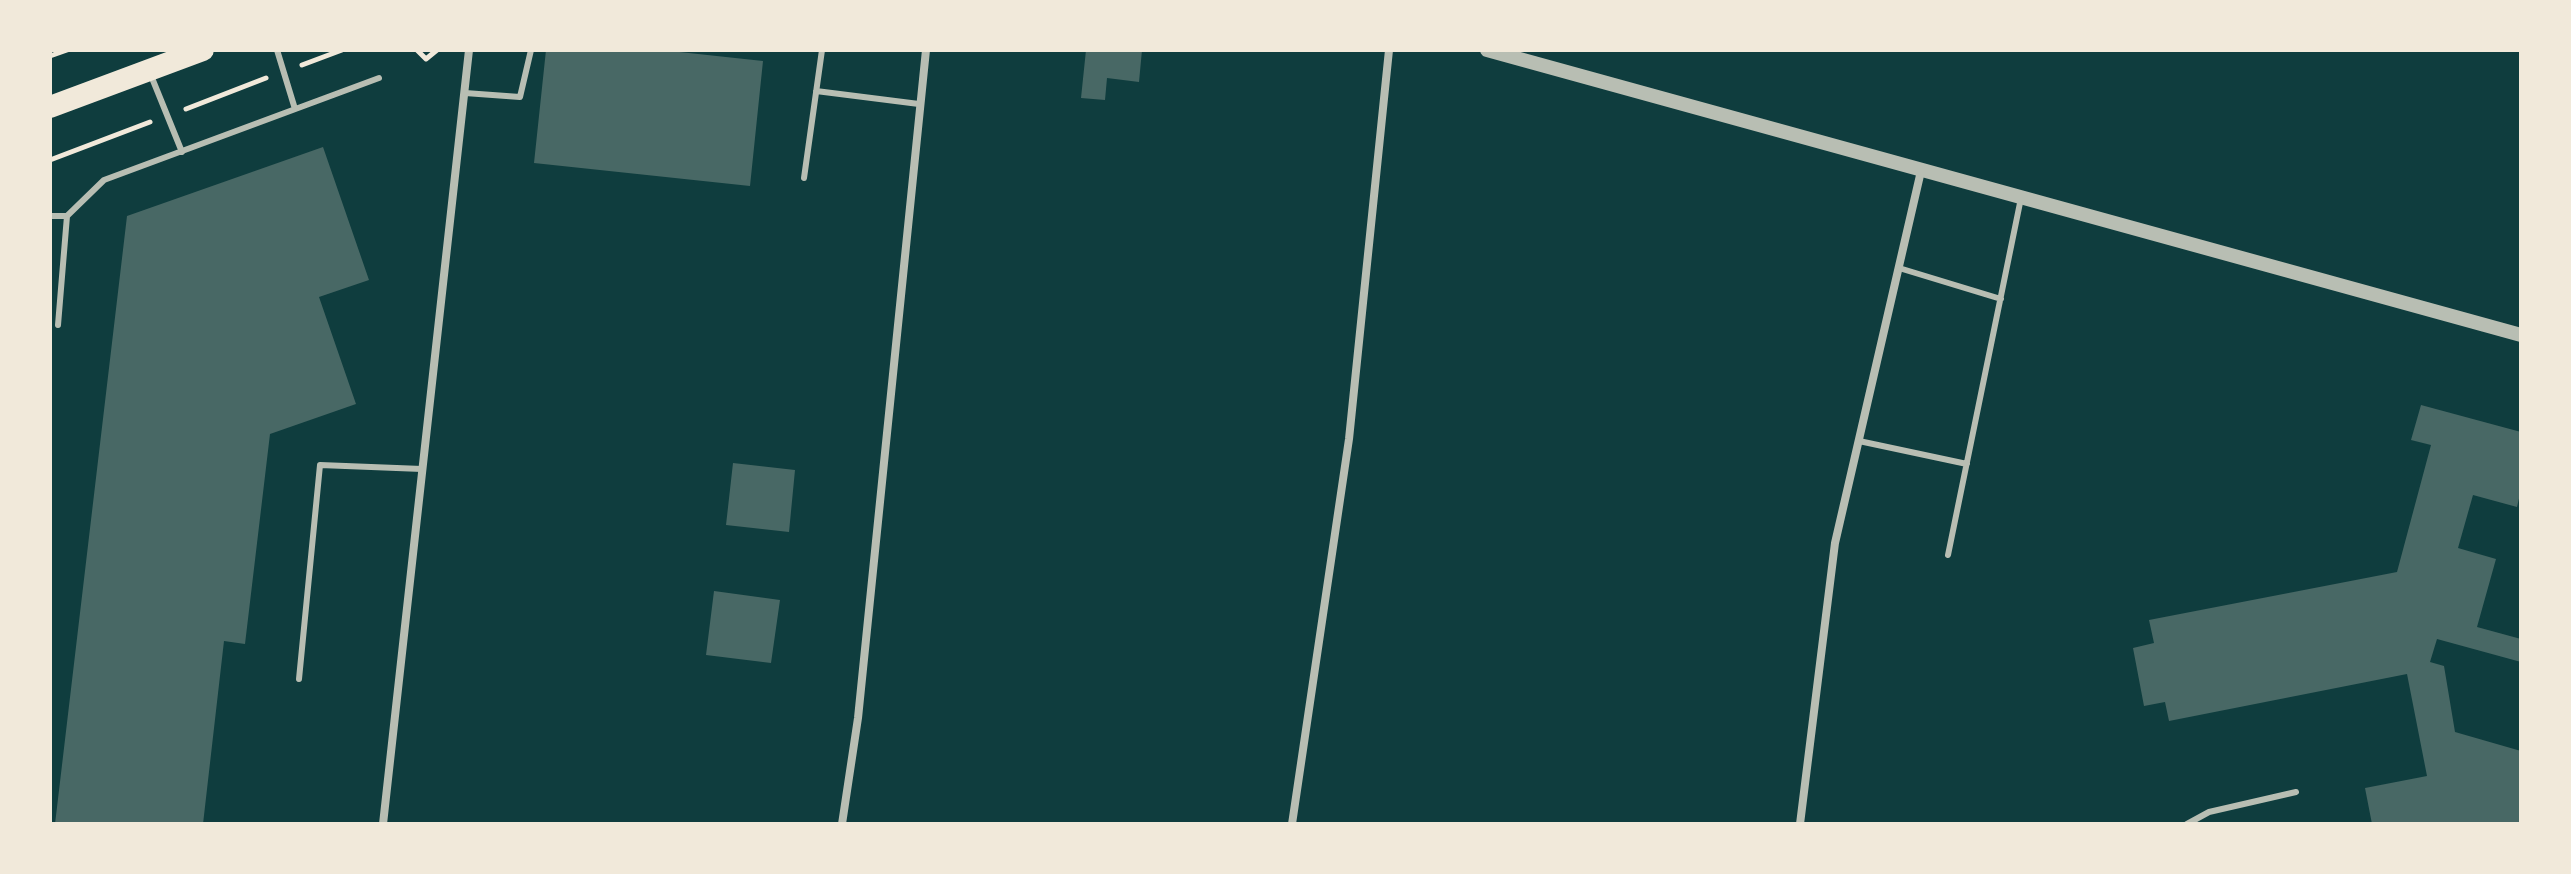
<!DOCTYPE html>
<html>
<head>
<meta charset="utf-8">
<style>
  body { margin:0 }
  #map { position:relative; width:2571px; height:874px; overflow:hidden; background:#0f3d3e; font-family:"Sofia Sans Condensed",sans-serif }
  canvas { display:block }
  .frame { position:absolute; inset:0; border:52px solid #f1e9da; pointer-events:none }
</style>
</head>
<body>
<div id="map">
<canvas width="2571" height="874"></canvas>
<div class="frame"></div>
</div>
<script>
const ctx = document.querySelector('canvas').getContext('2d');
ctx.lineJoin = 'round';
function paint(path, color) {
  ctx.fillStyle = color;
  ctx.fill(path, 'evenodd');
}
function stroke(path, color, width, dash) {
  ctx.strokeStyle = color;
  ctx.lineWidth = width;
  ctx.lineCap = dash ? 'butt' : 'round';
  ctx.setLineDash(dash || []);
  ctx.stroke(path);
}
paint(new Path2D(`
  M546,50H661L763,61L750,186L534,163Z
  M1086,50H1142L1139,82L1107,78L1105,100L1081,98Z
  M323,147L369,280L319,297L356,404L270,434L245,644L224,641L203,824H55L127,216Z
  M2421,405L2521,432V490L2517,507L2473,495L2458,548L2496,559L2477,627L2521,639V662L2437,639L2430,662L2444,666L2455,732L2521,751V824H2372L2365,788L2427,776L2407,674L2169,721L2165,702L2144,706L2133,648L2154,643L2149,620L2397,572L2431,445L2411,440Z
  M733,463L795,470L789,532L726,525Z
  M714,591L780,600L771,663L706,655Z`), '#486865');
stroke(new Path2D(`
  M417,50L426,59L437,50
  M50,56L67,50
  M302,65L342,50
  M186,109L266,78
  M50,160L150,122`), '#f1e9da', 5);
stroke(new Path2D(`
  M277,50L295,109
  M150,73L182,152
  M816,91L919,104
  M465,93L520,97L531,50
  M804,178L822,50
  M50,216H67L104,180L379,78
  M1899,268L2001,299
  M58,325L67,216
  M1859,441L1967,464
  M1948,555L2021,198
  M299,679L320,465L422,469
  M2187,824L2209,812L2296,792`), '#b8beb3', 6);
stroke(new Path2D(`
  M383,824L469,50
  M842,824L858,718L926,50
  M1292,824L1349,439L1389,50
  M1800,824L1835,543L1921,171`), '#b8beb3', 8);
stroke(new Path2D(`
  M1487,50L2521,335`), '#b8beb3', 14);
stroke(new Path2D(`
  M50,107L203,50`), '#f1e9da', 22);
</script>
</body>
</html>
